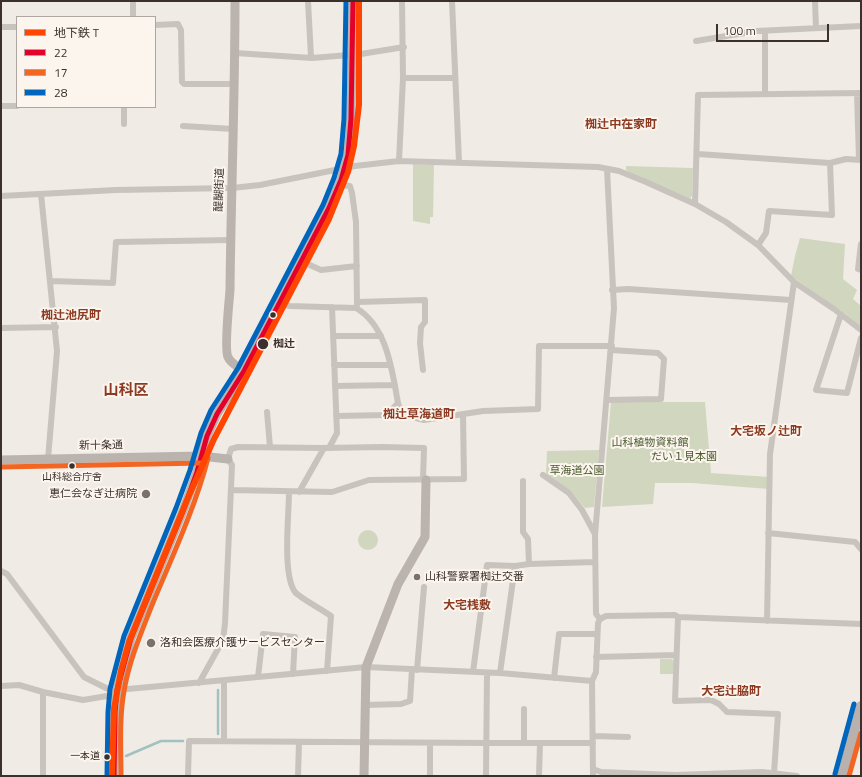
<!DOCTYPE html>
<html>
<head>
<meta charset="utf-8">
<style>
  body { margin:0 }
  #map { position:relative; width:862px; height:777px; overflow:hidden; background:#f0ebe5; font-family:"Titillium Web","Noto Sans JP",sans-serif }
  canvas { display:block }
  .frame { position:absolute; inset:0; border:2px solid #3b302b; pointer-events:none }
  .legend { position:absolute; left:16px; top:16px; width:140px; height:92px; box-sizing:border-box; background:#fbf5ee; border:1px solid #aea6a0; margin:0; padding:5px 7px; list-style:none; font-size:12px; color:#3b302b }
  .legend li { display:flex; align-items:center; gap:8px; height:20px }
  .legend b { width:20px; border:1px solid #aea6a0 }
  .scale { position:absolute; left:716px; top:24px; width:113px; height:18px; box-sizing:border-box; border:2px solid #3b302b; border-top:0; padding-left:5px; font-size:12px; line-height:14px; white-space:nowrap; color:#3b302b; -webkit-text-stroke:3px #fbf5ee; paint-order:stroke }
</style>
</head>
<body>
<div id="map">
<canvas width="862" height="777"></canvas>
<div class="frame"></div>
<ul class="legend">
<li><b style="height:5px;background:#ff4500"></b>地下鉄 T</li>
<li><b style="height:5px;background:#e4002b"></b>22</li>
<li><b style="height:5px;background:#f26522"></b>17</li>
<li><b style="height:5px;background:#0065bd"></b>28</li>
</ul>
<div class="scale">100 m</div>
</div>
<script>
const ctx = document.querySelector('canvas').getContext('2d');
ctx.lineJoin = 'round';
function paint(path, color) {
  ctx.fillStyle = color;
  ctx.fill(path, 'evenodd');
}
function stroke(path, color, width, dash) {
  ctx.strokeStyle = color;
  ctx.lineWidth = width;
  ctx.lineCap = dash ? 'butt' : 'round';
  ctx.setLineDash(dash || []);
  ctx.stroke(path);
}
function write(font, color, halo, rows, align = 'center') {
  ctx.font = font + ' "Titillium Web","Noto Sans JP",sans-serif';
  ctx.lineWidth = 4;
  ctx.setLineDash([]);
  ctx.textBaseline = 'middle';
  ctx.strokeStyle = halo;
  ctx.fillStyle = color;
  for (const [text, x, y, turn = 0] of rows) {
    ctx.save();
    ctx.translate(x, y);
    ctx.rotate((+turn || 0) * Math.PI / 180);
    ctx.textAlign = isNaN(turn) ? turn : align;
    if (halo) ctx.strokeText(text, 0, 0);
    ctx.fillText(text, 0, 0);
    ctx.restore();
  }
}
paint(new Path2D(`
  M413,164L434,165L433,217H430V224L413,221Z
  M626,166L693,168L692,196H691V198H689L630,173L626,170Z
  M800,238L845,244L843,279L857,290L853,299L861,306V327L843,312L791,276L795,256Z
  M611,402H705L711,473L769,477V489L692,483H655L653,504L602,507Z
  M599,450L594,507L585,508L571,491L546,475L547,451Z
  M358 540a10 10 0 1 1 20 0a10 10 0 1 1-20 0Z
  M660,659H672L674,662V674H660Z`), '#d1d6bf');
stroke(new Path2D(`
  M218,734V690
  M126,756L161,741H183`), '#a1c2c1', 2.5);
stroke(new Path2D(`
  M133,1V17
  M308,1L311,57
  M452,1L459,162
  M815,1L816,28
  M155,25L178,24L181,30L182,82L184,84H234
  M1,27H17
  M696,41L757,31L861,26
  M235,53L312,58L361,54L404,47
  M403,78H455
  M857,93L859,160
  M765,94V31
  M1,106H17
  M124,107V124
  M183,126L233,129
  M698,154L830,163L846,159L861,160
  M399,161L403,78L402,1
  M339,185L350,186L352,193L356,222L357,305
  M41,194L57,351L48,459
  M1,196L116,190L232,188L260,185L355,166L399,161L598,167L619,171L646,182L695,204L726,222L758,245L794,282L834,309L861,330
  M695,204L698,95L861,93
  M861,244L858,269L861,270
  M758,245L766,233L769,211L832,215L830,163
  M301,261L321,270L357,266
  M51,281L113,283L116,242L231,240
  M612,290L628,289L791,300
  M358,302L425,300V322L421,327L420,343L423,370
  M279,304L290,306L356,308C387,326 392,370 398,403L401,411L412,417L424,420L483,411L538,409L539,346H612
  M841,314L816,390L847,393L861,338
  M1,328L56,327
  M333,336H381
  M334,365H390
  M335,386L395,385
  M607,400L661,399L664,359L658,353L611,350
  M267,412L270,447
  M336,416L387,415L398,403
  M329,448L337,433L332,307
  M543,475L569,493L582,510L595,534
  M523,481V532L528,539L529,564
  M231,490L332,492L369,480L464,479L463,414
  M289,492C289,515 282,574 295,592C300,598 323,610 331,616L327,671
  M299,492L324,448
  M768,533L855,542L861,549
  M1,571L7,574L84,677L108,689L117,690L366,667L500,673L592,681
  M678,617L675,701L711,700L719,704L727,712L778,714L774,773
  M600,619L606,616L675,615L678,617L861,624
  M767,621L770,454L794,282
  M596,657L676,655
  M417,670L424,587
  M473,672L487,565L515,566
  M500,673L515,566L529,564L595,562
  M258,677L263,634L295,637L293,674
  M554,678L559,634H597
  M224,681V741
  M199,683L223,640L225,623L232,465L228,459L231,449L238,447L324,448L382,447L424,448L423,480
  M1,686L19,685L43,692L83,700L113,695L117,690
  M365,705L401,704L410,701L412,669
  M593,736L628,737
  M524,743V709
  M593,769L601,772L675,775L762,772L797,776
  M43,776V692
  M188,776L189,741L486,743H593
  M298,776L299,742
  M430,776V743
  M486,776L487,673
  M539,776L540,743
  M593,776L592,681L596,672L598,623L600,619L596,614L595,535L614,308L607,169`), '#c9c3be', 6);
stroke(new Path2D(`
  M235,1C235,98 231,194 230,290C229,303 224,349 228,357C231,364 239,367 244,371
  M1,460L201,456L228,459
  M114,776L115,712L117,690L131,638L183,511L197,472L201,456L207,436L217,414L244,371L279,304L329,208L341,180L348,155L351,119L353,1
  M364,776L366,667L398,584L425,537L426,480`), '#bab3ae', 9);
stroke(new Path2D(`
  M842,776L861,706`), '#b8b1ad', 10);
stroke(new Path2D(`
  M114,776L115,712L117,690L131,638L183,511L197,472L207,436L217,414L244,371L329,208L341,180L348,155L351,119L353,1`), '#e4002b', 5);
stroke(new Path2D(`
  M1,467L201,463
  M121,776C121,748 119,719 124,691C129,661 141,633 152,605C172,557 195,508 208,458
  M849,776L861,733`), '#f26522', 5);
stroke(new Path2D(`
  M835,774L854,704
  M107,776L108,712L110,689L124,636L176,508L190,470L201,433L211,410L238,368L323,205L334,178L341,154L344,119L346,1`), '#0065bd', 5);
stroke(new Path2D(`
  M112,776L114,709L121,671L129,642L187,500L214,439L329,219L348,172L354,146L359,105V1`), '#ff4500', 6);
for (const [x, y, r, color] of [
  [273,315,3.5,"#3b302b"],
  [263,344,6,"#3b302b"],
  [72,466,3.5,"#3b302b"],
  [146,494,5,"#7a716c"],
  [417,577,4,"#7a716c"],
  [151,643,5,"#7a716c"],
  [107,757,3.5,"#3b302b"]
]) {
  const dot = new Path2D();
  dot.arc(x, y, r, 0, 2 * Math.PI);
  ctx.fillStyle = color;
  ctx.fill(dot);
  stroke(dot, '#fbf5ee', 1.5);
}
write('10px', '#3b302b', '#fbf5ee', [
  ["山科総合庁舎",72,478],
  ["一本道",100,757,"right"]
]);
write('11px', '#3b302b', '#fbf5ee', [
  ["醍醐街道",220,190,-88],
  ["新十条通",101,446,-1]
]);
write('bold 11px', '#3b302b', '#fbf5ee', [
  ["椥辻",273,344]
], 'left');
write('11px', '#4a5a2e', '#fbf5ee', [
  ["山科植物資料館",650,443],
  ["だい１見本園",684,457],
  ["草海道公園",577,471]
]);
write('11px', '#3b302b', '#fbf5ee', [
  ["恵仁会なぎ辻病院",137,494,"right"],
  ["山科警察署椥辻交番",425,577],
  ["洛和会医療介護サービスセンター",160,643]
], 'left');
write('bold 12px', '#8c3b22', '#fbf5ee', [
  ["椥辻中在家町",621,125],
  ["椥辻池尻町",71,316],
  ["椥辻草海道町",419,415],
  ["大宅坂ノ辻町",766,432],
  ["大宅桟敷",467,606],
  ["大宅辻脇町",731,692]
]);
write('bold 15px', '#8c3b22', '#fbf5ee', [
  ["山科区",126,391]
]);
</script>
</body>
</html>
